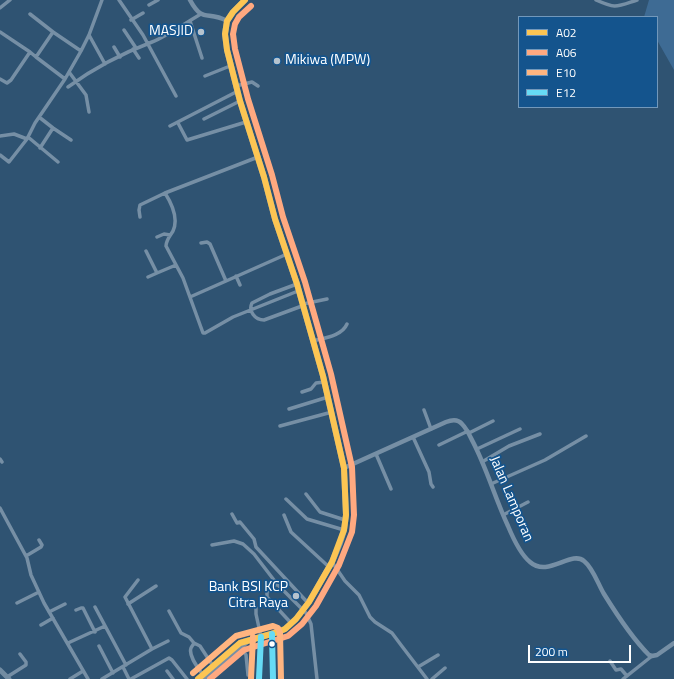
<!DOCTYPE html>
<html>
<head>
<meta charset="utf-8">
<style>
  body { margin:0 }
  #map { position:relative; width:674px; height:679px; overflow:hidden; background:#2f5372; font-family:"Titillium Web",sans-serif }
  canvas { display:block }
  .legend { position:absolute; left:518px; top:16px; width:140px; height:92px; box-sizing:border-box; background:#14548d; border:1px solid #7298bb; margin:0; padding:5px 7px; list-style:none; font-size:12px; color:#fff }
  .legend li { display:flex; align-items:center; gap:8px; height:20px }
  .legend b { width:20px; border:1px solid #7298bb }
  .scale { position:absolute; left:528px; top:645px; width:103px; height:18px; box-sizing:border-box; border:2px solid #fff; border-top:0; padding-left:5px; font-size:12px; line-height:14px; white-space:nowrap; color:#fff; -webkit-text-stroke:3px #14548d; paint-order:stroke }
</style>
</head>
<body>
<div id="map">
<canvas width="674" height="679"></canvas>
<ul class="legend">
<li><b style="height:5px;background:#fcc553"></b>A02</li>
<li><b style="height:5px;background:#ffa980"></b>A06</li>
<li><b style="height:5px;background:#ffb580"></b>E10</li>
<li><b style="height:5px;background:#66dbf5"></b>E12</li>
</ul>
<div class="scale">200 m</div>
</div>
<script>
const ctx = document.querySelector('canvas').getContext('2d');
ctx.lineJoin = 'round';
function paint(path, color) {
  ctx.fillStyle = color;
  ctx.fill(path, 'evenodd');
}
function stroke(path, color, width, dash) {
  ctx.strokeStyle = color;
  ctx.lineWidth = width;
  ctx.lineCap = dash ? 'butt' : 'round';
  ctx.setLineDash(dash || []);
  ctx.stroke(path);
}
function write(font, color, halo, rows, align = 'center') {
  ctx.font = font + ' "Titillium Web",sans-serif';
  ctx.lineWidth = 3.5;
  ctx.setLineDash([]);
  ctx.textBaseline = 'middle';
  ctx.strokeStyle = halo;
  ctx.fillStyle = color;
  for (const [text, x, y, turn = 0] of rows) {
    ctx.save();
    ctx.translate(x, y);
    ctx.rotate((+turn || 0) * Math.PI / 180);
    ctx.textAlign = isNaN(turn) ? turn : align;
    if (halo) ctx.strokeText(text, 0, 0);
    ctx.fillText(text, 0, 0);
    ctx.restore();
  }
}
paint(new Path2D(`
  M649,0H674V70L657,40V17H644Z`), '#3e6b94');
stroke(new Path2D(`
  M119,0L143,35L176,96
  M596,0C616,9 616,7 637,0
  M149,5L158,0
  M0,8L10,0
  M30,14L53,32
  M131,20L143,13
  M190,21L202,58
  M124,30L136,48
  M0,32L30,52
  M89,35L105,64
  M114,47L120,57
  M133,49L139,58
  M36,57L65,79
  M69,72L86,95L89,112
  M205,76L230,66
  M0,79L7,83L11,80L30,52L36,57L53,32L81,51
  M236,86L252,82L258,86
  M68,87C94,68 123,53 152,42C167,36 187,22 201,14
  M39,117L53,128L71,140
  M204,119L240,101
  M178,123L187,140L246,122
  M170,126L238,91
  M0,136L14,134L27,139L35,123L65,79L81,51L89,35L102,0
  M28,137L58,162
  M40,148L53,128
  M0,155L9,162L27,139
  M258,157L165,193C172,204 179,218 173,231C170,236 166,240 166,246L183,278L203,333H205L233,317L298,291
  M140,217L139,210L140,205L165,193
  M157,237L164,234L170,235
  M201,243L207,242L210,244L226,281
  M146,251L157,273L176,265
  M236,276L240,285
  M148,277L157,273
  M297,284L270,294L252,303C248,311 255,320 264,320L302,306
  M190,297L287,254
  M303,304L327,299
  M313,341C324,338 342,336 347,324
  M302,392L311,389L316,383L324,382
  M289,409L328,397
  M424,410L431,429
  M280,426L332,412
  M469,433L493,421
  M413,437L429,472L431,484L433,487
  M439,445L468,431
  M477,449L520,429
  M376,454L391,489
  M0,459L2,462
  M482,462L509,446L540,434
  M491,484L545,460L586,436
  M306,494L320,512L345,520
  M286,499L307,519L344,530
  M0,508L27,558L31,575L44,603L88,679
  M232,514L237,523L240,522L254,539L256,547L308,603
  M284,515L291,532L329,567
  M503,515L528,502
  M212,545L234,541L243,544L254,554L277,584L306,613L311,624L317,679
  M26,556L41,547L42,545L39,540
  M332,562L345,581L359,595L370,617L375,622L392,633L401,645L427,679
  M277,584L267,592V597L291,623
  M17,603L39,592
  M128,604L156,586
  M95,607L126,665
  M256,608V614L261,637
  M76,610L81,608H83L95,632
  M169,611L181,633L189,637L194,643L200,646L213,666
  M49,612L65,604
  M41,625L53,618
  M68,643L105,626
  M194,643C193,645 192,646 191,648C188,656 199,669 203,675
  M99,646L113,673
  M241,648L246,655L248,675
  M152,649L168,641
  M610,661L616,670L621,669L627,676
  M123,667L129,679
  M418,667L438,655
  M167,671L173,679
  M7,677L26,665V662L20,654
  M70,679L83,671
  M102,679L152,649L125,597L138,580
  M131,679L169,658L172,660L187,679
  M432,679L445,668
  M623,679L652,656`), '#768fa5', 3.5);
stroke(new Path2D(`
  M190,0C203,24 207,10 227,21
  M344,468L446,422C451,420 458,419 462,424C467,429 470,436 473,442C487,469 495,498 508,526C513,538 520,554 530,562C548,578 571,550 584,561C593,568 598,584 604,594C617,615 632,638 649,655L652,656L657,655L674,643`), '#768fa5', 4.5);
stroke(new Path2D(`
  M272,634L273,679
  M0,670L9,679
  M259,679L261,637`), '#728ca2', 5);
stroke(new Path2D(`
  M198,679L240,643L278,632L285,629L296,619L309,602L332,562L340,543L344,530L346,515L344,468L323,376L297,284L275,219L264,177L240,101L227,50L225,34L227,21L233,12L245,0
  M206,679L246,642`), '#788fa5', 6);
stroke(new Path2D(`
  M198,679L240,643L278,632L285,629L296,619L309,602L332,562L344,530L346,515L344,468L323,376L297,284L275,219L264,177L240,101L227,50L225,34L227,21L233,12L245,0`), '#fcc553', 6);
stroke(new Path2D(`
  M210,679L244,650L288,636L302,624L316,606L339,565L352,532L354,515L352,467L331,374L305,282L283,217L272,175L248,99L235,49L233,34L235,24L239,17L251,6`), '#ffa980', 6);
stroke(new Path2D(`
  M193,673L236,636L273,626L278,628L280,633L281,679
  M251,679L253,637`), '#ffb580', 6);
stroke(new Path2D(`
  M272,634L273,679
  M259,679L261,637`), '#66dbf5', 6);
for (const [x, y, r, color] of [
  [201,32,4,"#b6c3ce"],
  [277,61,4,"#b6c3ce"],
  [296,596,4,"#b6c3ce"],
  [272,644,3.5,"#fff"]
]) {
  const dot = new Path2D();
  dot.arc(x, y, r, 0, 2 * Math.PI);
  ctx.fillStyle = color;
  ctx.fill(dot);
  stroke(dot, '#14548d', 1.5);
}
write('14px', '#fff', '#14548d', [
  ["MASJID",193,32],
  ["Mikiwa (MPW)",285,61,"left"],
  ["Bank BSI KCP",288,588],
  ["Citra Raya",288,604]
], 'right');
write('14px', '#fff', '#14548d', [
  ["Jalan Lamporan",511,499,67]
]);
</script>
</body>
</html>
